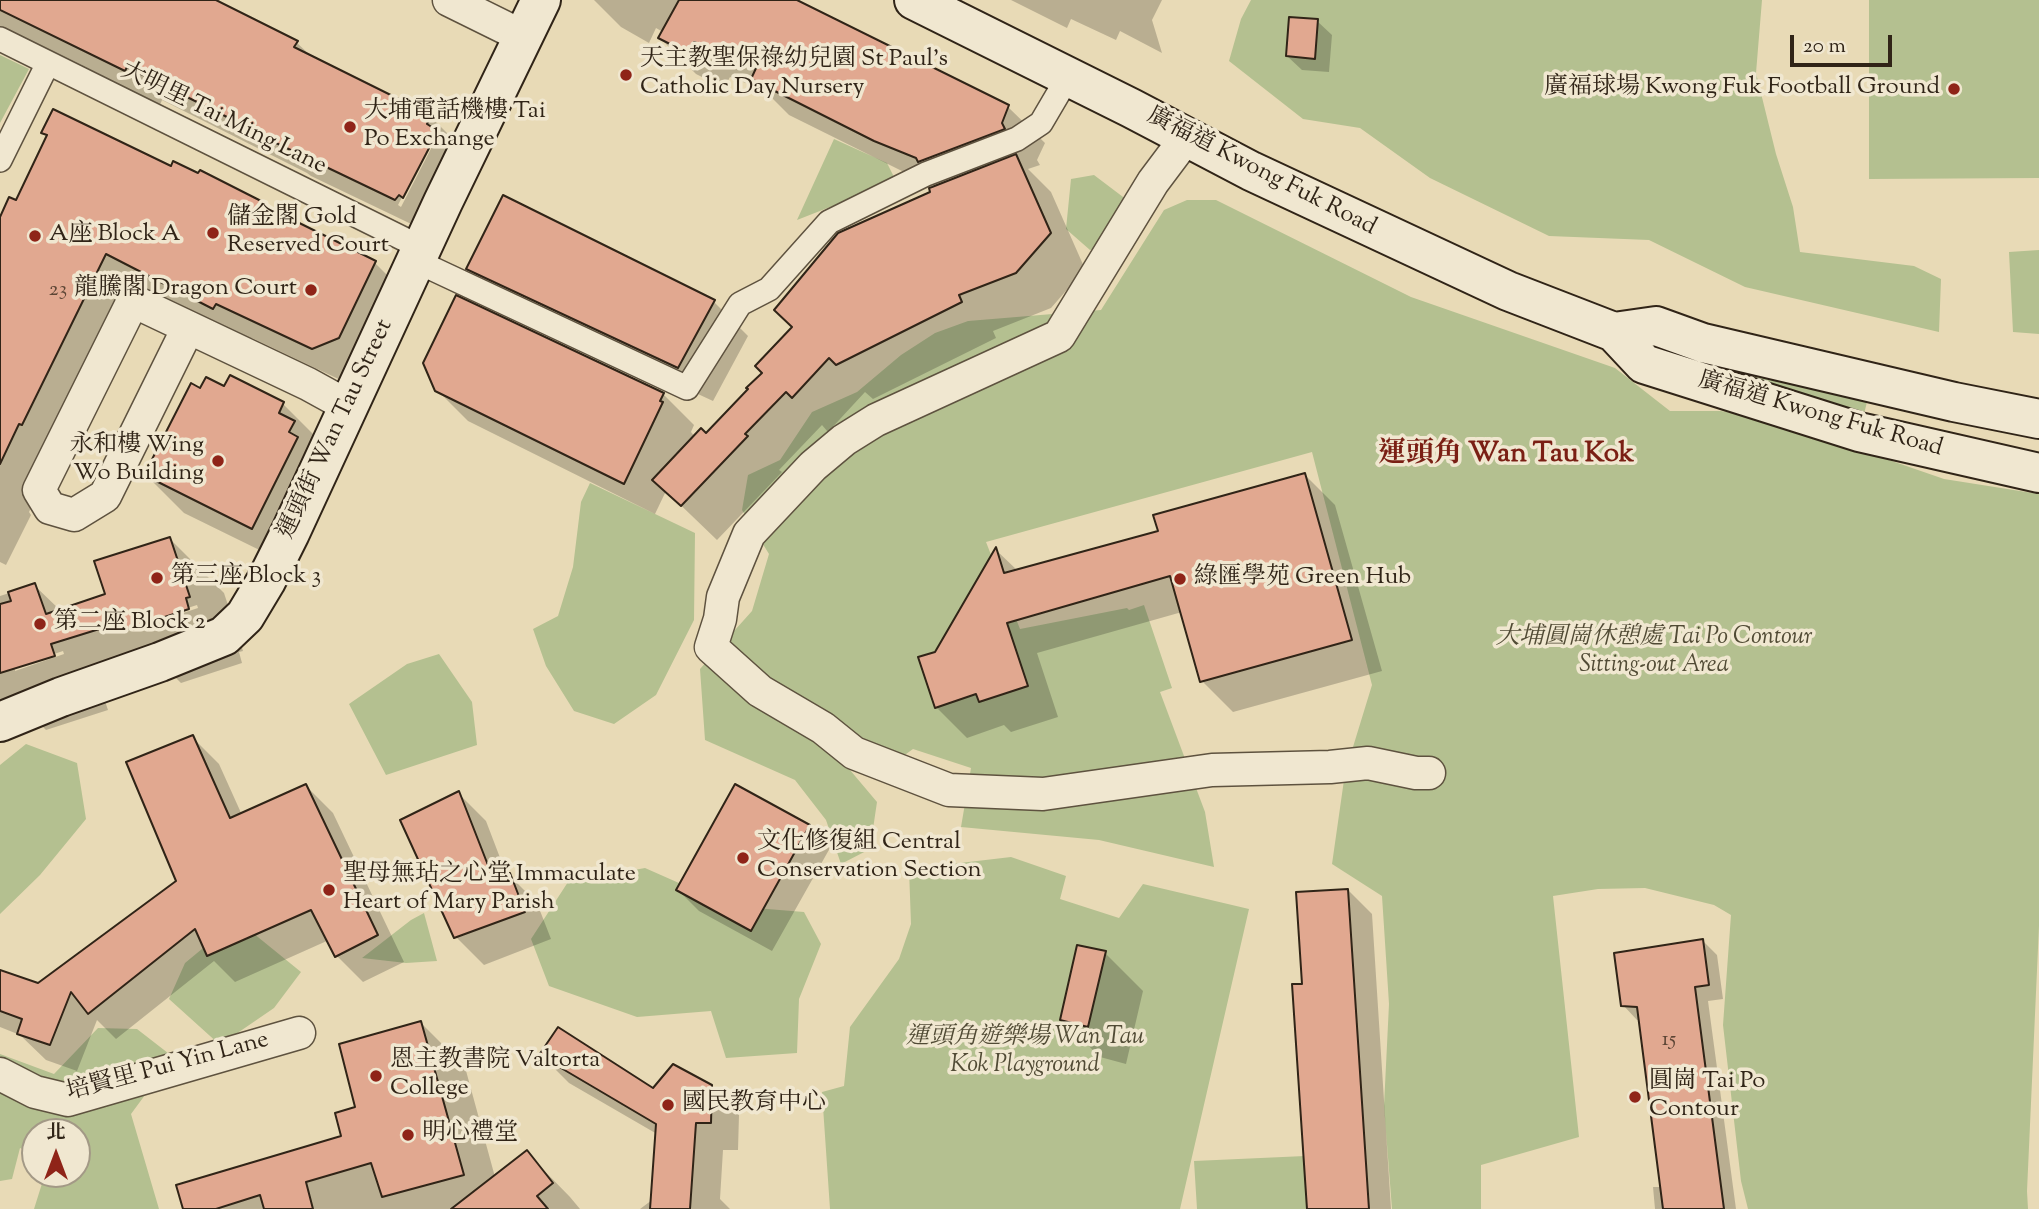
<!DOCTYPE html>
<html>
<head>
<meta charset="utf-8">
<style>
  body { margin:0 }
  #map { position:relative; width:2039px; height:1209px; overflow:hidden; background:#e8dab6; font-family:"Sorts Mill Goudy","Noto Serif TC",serif }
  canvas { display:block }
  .north { position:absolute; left:21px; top:1118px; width:70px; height:70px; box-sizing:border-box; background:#f0e7d0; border:2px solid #a39986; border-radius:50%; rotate:0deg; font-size:19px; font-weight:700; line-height:28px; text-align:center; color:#302417 }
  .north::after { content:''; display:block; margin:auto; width:24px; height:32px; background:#8f2418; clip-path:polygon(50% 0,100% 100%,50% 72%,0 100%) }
  .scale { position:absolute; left:1790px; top:35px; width:102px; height:32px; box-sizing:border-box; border:4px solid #302417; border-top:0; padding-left:9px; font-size:21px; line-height:24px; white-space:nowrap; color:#302417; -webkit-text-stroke:5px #f0e7d0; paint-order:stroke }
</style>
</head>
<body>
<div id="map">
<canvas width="2039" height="1209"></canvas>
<div class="north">北</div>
<div class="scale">20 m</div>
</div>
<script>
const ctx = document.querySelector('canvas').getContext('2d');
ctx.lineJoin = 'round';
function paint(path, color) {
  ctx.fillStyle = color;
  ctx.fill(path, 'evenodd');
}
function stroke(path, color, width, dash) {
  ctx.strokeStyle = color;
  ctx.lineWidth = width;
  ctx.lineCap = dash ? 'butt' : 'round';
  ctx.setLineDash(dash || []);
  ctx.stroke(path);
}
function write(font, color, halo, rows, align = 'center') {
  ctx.font = font + ' "Sorts Mill Goudy","Noto Serif TC",serif';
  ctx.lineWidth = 7;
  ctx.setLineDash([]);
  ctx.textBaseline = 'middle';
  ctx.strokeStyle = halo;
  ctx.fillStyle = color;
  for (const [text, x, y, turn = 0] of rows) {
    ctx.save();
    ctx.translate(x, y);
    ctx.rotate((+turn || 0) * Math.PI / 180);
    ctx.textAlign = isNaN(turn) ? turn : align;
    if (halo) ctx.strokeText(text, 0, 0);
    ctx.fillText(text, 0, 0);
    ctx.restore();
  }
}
paint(new Path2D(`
  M1251,0H1762L1756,73L1776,154L1793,207L1800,252L1914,266L1941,279L1939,332L1745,287L1649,240L1549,236L1430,178L1360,128L1303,119L1229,61L1241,19Z
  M1869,0H2039V178L1869,179Z
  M0,55L29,69L0,123Z
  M834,139L887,163L896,181L797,220Z
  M1094,175L1127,200L1129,238L1090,250L1066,229L1071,179Z
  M1187,200H1216L1411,297L1615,368L1670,411H1721L1779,422L1944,479L2039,494V926L2027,1191L2028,1209H1748L1741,1181L1723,1025L1731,915L1714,905L1645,888L1598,889L1553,896L1579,1137L1481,1165V1209H1392L1384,1106L1389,1004L1382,896L1332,864L1345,773L1372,685L1312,452L986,542L1020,629L1127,608L1129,610L1144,605L1172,688L1160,692L1205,812L1214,867L1099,840L961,827L971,768L913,749L884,770L839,757L877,802L870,849L841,864L826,820L795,780L705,740L700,669L752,611L769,554L742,510L748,475L780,460L812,412L857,392L901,355L935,333L968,321L1101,310L1164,210Z
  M2039,250V334L2013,332L2009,252Z
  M1700,357L1868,398L1863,418L1695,367Z
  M590,483L695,533L694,620L656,695L614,724L574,711L546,666L533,629L558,616L573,567L581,502Z
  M439,654L472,702L477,745L386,775L349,704L407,664Z
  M26,744L77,763L86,819L40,875L0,914V765Z
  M1011,857L1066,876L1060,899L1119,918L1143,884L1249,909L1180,1209H830L822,1092L844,1086L850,1027L899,959L911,924L909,869Z
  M645,868L731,906L804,912L821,944L799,999L797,1053L726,1058L711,1011L637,1017L549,986L531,939L568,882Z
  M424,913L437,961L406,963L362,958L411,920Z
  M237,920L301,972L274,1008L220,1045L169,999L185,963Z
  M98,1028L137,1029L195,1074L145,1095L131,1114L159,1209H34L45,1174H77V1132H35V1155L20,1148L12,1179L0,1181V1054L54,1074Z
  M1305,1156L1308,1209H1197L1194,1161Z`), '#b4c090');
paint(new Path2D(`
  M0,0H213L296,42L312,57L430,116L465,151L430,233L311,176L307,173L162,100L160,105L0,26ZM435,133H439L401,207L398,205Z
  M594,0H793L1008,107L1045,143L1037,160L1040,165L1028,169L1051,192L1085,269L1051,308L993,331L996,338L873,399L865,392L828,432L822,425L779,470L782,472L717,540L666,491L655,514L468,421L437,390L457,297L663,394L694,425L691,432L695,437L706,436L937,187L912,176L789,115L764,90L730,77L724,88L696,74L660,38L663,32L656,28L649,43L621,27Z
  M1011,0H1162L1152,20L1162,53L1120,31L1116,40L1071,19L1067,28Z
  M1317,21L1332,35L1329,72L1302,70L1287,56Z
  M43,132L172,168L266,205L273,212L375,263L410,298L349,384L252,338L249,343L142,289L55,458L29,512L31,515L6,565L0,562V221L16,203L48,137Z
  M468,268L714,302L748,336L713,401L502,303Z
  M230,378L283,404L321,442L290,565L184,513L146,475L201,391L225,388Z
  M1304,474L1335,505L1382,671L1233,712L1202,681L1182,612L1037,653L1058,717L1011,732L1004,725L967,738L936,707V654L996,550L1018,571L1160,532Z
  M170,539L224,593L243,651L239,652L242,663L181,683L174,676L104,698L108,710L46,730L38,722L0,734V596L34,585L61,611L108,595ZM197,605L198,608L150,624V620ZM63,651L64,654L15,671V667Z
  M192,737L219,764L242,815L306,786L333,813L404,962L363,982L337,956L329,940L235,982L214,961L116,1039L97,1020L77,1071L46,1060L20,1035L0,1027V972L38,985L178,882Z
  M458,793L486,821L507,876L509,875L537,903L551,939L484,965L456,937Z
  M809,827L830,848L772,951L699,911L678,890Z
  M1348,890L1372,914L1391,1209H1308L1304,985Z
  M1703,941L1717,955L1723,999L1708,1001L1736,1209H1655L1653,1187H1662L1640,1020H1637L1623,1005Z
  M1105,953L1143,991L1126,1064L1100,1057L1061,1019Z
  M421,1023L465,1067L495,1177L527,1153L570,1197L580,1209H185L343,1137L358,1108Z
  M541,1055L653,1090L711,1087L739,1115L738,1150H723L720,1199L730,1209H640L652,1200L657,1134L569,1083Z`), '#0003');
const building = new Path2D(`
  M0,0H216L298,41L294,47L431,115L427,124L438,131L403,198L399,195L395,200L274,142L275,141L127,67L125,71L0,10Z
  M679,0H797L1009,105L1002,123L1005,129L918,162L916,158L874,141L751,79L757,66L694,42L688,53L658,38Z
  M1289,17L1318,19L1315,59L1286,56Z
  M53,109L171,166L173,161L198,173L200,170L267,204L265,206L376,261L339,338L312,349L216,304L213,309L106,254L22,425L19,424L0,464V217L9,197L16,200L47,135L41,133Z
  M1016,154L1051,233L1016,273L959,295L962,302L836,365L829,358L792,398L786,392L745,434L748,436L681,506L652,480L701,428L706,433L748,389L746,388L762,373L755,366L792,327L774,310L838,233L930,192L929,188L932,187Z
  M503,195L715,300L678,368L466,269Z
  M456,295L664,393L660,401L663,402L624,484L435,391L423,363Z
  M230,375L284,402L279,413L295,421L289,432L298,437L252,529L144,475L191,383L200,388L206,377L224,386Z
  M1305,473L1352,640L1200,682L1170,576L1007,623L1028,686L979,702L976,694L935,708L918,657L935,652L996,547L1004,573L1158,531L1153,515Z
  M170,537L190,597L186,598L189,609L125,630L122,622L51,644L55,656L0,673V604L11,601L8,592L35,583L46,614L105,594L94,561Z
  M193,735L230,818L306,784L378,935L335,957L311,910L207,956L195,929L88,1014L71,992L50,1045L17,1034L22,1019L0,1011V970L38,983L176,881L126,762Z
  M735,784L810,825L751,931L676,890Z
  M459,791L493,878L510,873L525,912L454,938L400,820Z
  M1348,889L1369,1209H1307L1292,984H1302L1296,892Z
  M1703,939L1709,985L1695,987L1724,1209H1663L1637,1007L1621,1006L1614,953Z
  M1077,945L1106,951L1088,1027L1060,1020Z
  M421,1021L464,1175L382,1197L371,1163L306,1182L313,1209H264L260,1195L216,1209H183L176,1185L341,1136L335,1113L355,1107L339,1044Z
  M558,1027L653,1088L673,1064L712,1085L711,1123H696L690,1209H650L656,1124L539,1055Z
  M527,1150L553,1183L537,1196L548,1209H451Z`);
paint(building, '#e1a890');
stroke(building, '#302417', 2);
const pedestrian = new Path2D(`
  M0,39L422,248
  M0,160L48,63
  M416,261L687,388L740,304L769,289L829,222L926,174L1017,139L1041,123L1068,77`);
const minor = new Path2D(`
  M449,0L524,37
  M1186,138L1153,182L1059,336L876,420L844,440L813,466L749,534L723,597L720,619L711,647L760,691L823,728L854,753L949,790L1043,794L1212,770L1330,767L1368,763L1416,773H1429
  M188,328L105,496L74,515L50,508L39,490L133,301L308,384L348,406
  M0,1074L35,1092L68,1100L299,1033`);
const secondary = new Path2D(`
  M914,0L1131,108L1251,171L1508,291L1614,332L1644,364L1859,432L2039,473
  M1614,332L1656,326L1703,343L1954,402L2039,419
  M0,722L61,697L160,662L224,636L245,616L266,581L290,533L443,202L541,0`);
stroke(pedestrian, '#5e523f', 26);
stroke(minor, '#5e523f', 35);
stroke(secondary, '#302417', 42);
stroke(pedestrian, '#f0e7d0', 23);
stroke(minor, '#f0e7d0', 32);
stroke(secondary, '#f0e7d0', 38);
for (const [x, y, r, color] of [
  [626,75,7,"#8f2418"],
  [1954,89,7,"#8f2418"],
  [350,127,7,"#8f2418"],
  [213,233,7,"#8f2418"],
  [35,236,7,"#8f2418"],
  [311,290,7,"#8f2418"],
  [218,461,7,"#8f2418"],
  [157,578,7,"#8f2418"],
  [1180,579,7,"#8f2418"],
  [40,624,7,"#8f2418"],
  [743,858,7,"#8f2418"],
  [329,890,7,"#8f2418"],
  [376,1076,7,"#8f2418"],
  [1635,1097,7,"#8f2418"],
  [668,1105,7,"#8f2418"],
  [408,1135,7,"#8f2418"]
]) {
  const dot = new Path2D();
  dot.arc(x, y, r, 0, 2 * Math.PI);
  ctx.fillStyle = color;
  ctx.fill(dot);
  stroke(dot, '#f0e7d0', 2.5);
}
write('21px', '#5c4535', null, [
  ["23",58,291],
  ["15",1669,1041]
]);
write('24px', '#302417', '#f0e7d0', [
  ["天主教聖保祿幼兒園 St Paul's",640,61],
  ["Catholic Day Nursery",640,89],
  ["廣福球場 Kwong Fuk Football Ground",1940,89,"right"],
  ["大埔電話機樓 Tai",364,113],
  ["Po Exchange",364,141],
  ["儲金閣 Gold",227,219],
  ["Reserved Court",227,247],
  ["A座 Block A",49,236],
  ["龍騰閣 Dragon Court",297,290,"right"],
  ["永和樓 Wing",204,447,"right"],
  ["Wo Building",204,475,"right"],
  ["第三座 Block 3",171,578],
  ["綠匯學苑 Green Hub",1194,579],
  ["第二座 Block 2",54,624],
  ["文化修復組 Central",757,844],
  ["Conservation Section",757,872],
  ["聖母無玷之心堂 Immaculate",343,876],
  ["Heart of Mary Parish",343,904],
  ["恩主教書院 Valtorta",390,1062],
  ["College",390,1090],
  ["圓崗 Tai Po",1649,1083],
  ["Contour",1649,1111],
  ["國民教育中心",682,1105],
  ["明心禮堂",422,1135]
], 'left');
write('24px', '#302417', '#f0e7d0', [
  ["大明里 Tai Ming Lane",223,120,26],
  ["廣福道 Kwong Fuk Road",1261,173,27],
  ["廣福道 Kwong Fuk Road",1820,416,16],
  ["運頭街 Wan Tau Street",337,430,-65],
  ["培賢里 Pui Yin Lane",168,1068,-15]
]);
write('italic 24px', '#514b35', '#f0e7d0', [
  ["大埔圓崗休憩處 Tai Po Contour",1654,639],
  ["Sitting-out Area",1654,667],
  ["運頭角遊樂場 Wan Tau",1025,1039],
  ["Kok Playground",1025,1067]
]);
write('bold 28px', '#7a1f14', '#f0e7d0', [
  ["運頭角 Wan Tau Kok",1506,456]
]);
</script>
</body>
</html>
